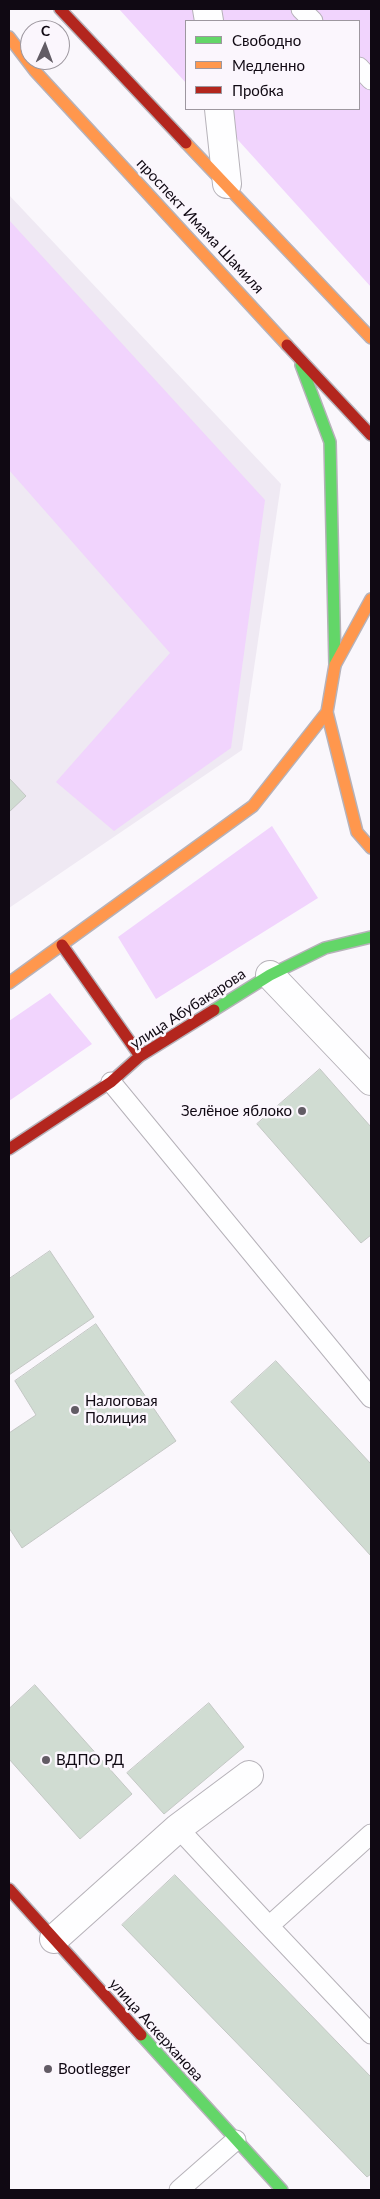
<!DOCTYPE html>
<html>
<head>
<meta charset="utf-8">
<style>
  body { margin:0 }
  #map { position:relative; width:380px; height:2199px; overflow:hidden; background:#faf7fc; font-family:Lato,sans-serif }
  canvas { display:block }
  .frame { position:absolute; inset:0; border:10px solid #100913; pointer-events:none }
  .legend { position:absolute; left:185px; top:20px; width:175px; height:90px; box-sizing:border-box; background:#fbf6fd; border:1px solid #9d979f; margin:0; padding:6px 9px; list-style:none; font-size:15px; color:#100913 }
  .legend li { display:flex; align-items:center; gap:10px; height:25px }
  .legend b { width:25px; border:1px solid #9d979f }
  .north { position:absolute; left:20px; top:20px; width:50px; height:50px; box-sizing:border-box; background:#fbf6fd; border:1px solid #9d979f; border-radius:50%; rotate:2deg; font-size:14px; font-weight:700; line-height:20px; text-align:center; color:#100913 }
  .north::after { content:''; display:block; margin:auto; width:18px; height:22px; background:#625c65; clip-path:polygon(50% 0,100% 100%,50% 72%,0 100%) }
</style>
</head>
<body>
<div id="map">
<canvas width="380" height="2199"></canvas>
<div class="frame"></div>
<ul class="legend">
<li><b style="height:6px;background:#63d668"></b>Свободно</li>
<li><b style="height:6px;background:#ff974d"></b>Медленно</li>
<li><b style="height:6px;background:#b3261e"></b>Пробка</li>
</ul>
<div class="north">С</div>
</div>
<script>
const ctx = document.querySelector('canvas').getContext('2d');
ctx.lineJoin = 'round';
function paint(path, color) {
  ctx.fillStyle = color;
  ctx.fill(path, 'evenodd');
}
function stroke(path, color, width, dash) {
  ctx.strokeStyle = color;
  ctx.lineWidth = width;
  ctx.lineCap = dash ? 'butt' : 'round';
  ctx.setLineDash(dash || []);
  ctx.stroke(path);
}
function write(font, color, halo, rows, align = 'center') {
  ctx.font = font + ' Lato,sans-serif';
  ctx.lineWidth = 5;
  ctx.setLineDash([]);
  ctx.textBaseline = 'middle';
  ctx.strokeStyle = halo;
  ctx.fillStyle = color;
  for (const [text, x, y, turn = 0] of rows) {
    ctx.save();
    ctx.translate(x, y);
    ctx.rotate((+turn || 0) * Math.PI / 180);
    ctx.textAlign = isNaN(turn) ? turn : align;
    if (halo) ctx.strokeText(text, 0, 0);
    ctx.fillText(text, 0, 0);
    ctx.restore();
  }
}
paint(new Path2D(`
  M9,195L281,484L242,750L9,908Z`), '#efe9f3');
paint(new Path2D(`
  M119,9H371V287L210,109H359V21H186V83Z
  M9,220L265,500L231,748L114,831L56,782L170,653L9,470Z
  M272,826L318,898L156,999L118,937Z
  M50,993L92,1044L9,1101V1021Z`), '#f1d4fd');
const building = new Path2D(`
  M9,778L26,796L9,812Z
  M320,1069L371,1127V1235L361,1243L257,1124Z
  M50,1251L94,1317L9,1375V1279Z
  M96,1324L176,1441L22,1548L9,1528V1433L36,1415L15,1381Z
  M276,1361L371,1464V1556L231,1402Z
  M35,1685L132,1794L80,1839L9,1759V1709Z
  M209,1703L244,1747L164,1814L127,1773Z
  M175,1875L371,2077V2174L367,2177L122,1925Z`);
paint(building, '#d0dcd2');
stroke(building, '#c3c7c4', 1);
const lane = new Path2D(`
  M301,9L313,21
  M359,67L371,80
  M111,1082L371,1398
  M178,1828L269,1926L371,1834
  M269,1926L371,2034
  M179,2190L236,2140`);
const street = new Path2D(`
  M207,9L209,21
  M219,109L227,184
  M270,975L371,1081
  M54,1939L178,1828L249,1775`);
const fast = new Path2D(`
  M301,365L330,442L335,665
  M214,1010L270,975L325,948L371,937
  M141,2035L282,2190`);
const slow = new Path2D(`
  M9,37L35,71L287,345
  M186,143L371,338
  M371,599L335,665L327,712L357,832L371,848
  M9,983L253,806L327,712`);
const jam = new Path2D(`
  M60,9L186,143
  M287,345L371,435
  M62,945L140,1056
  M9,1149L111,1082L140,1056L214,1010
  M9,1889L141,2035`);
stroke(lane, '#b6b2b9', 21);
stroke(street, '#b6b2b9', 30);
stroke(fast, '#b6b2b9', 14);
stroke(slow, '#b6b2b9', 14);
stroke(jam, '#b6b2b9', 14);
stroke(lane, '#fefeff', 19);
stroke(street, '#fefeff', 28);
stroke(fast, '#63d668', 11);
stroke(slow, '#ff974d', 11);
stroke(jam, '#b3261e', 11);
for (const [x, y, r, color] of [
  [302,1111,5,"#625c65"],
  [75,1410,5,"#625c65"],
  [46,1760,5,"#625c65"],
  [48,2069,5,"#625c65"]
]) {
  const dot = new Path2D();
  dot.arc(x, y, r, 0, 2 * Math.PI);
  ctx.fillStyle = color;
  ctx.fill(dot);
  stroke(dot, '#fbf6fd', 2);
}
write('15px', '#100913', '#fbf6fd', [
  ["проспект Имама Шамиля",200,226,47],
  ["улица Абубакарова",188,1009,-33],
  ["улица Аскерханова",156,2030,48]
]);
write('15px', '#100913', '#fbf6fd', [
  ["Зелёное яблоко",292,1111,"right"],
  ["Налоговая",85,1401],
  ["Полиция",85,1418],
  ["ВДПО РД",56,1760],
  ["Bootlegger",58,2069]
], 'left');
</script>
</body>
</html>
